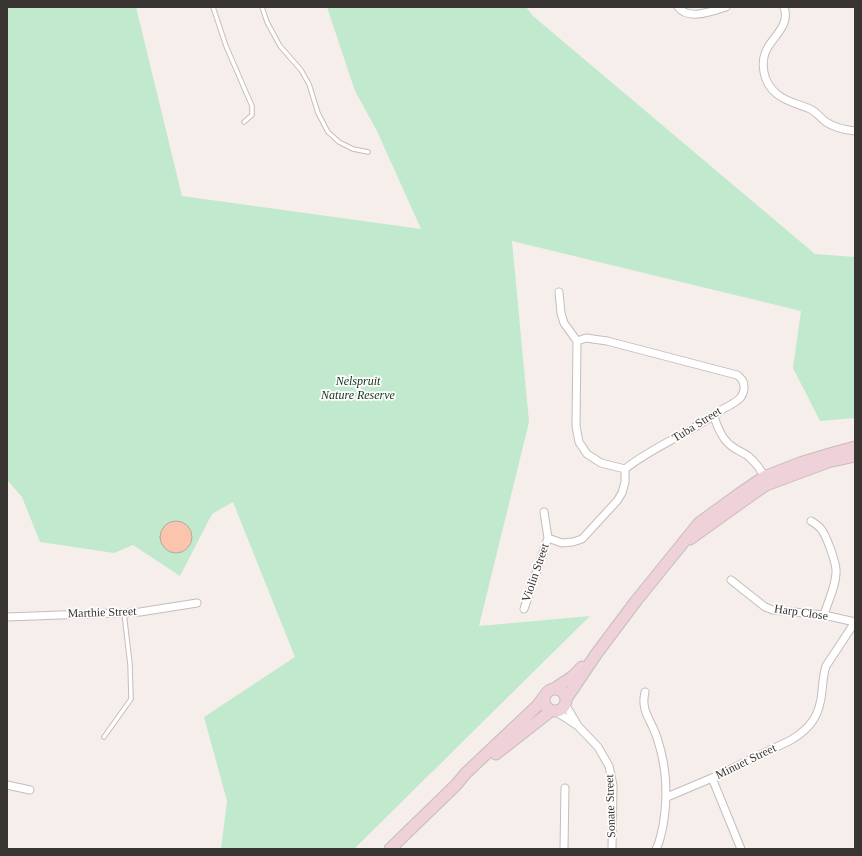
<!DOCTYPE html>
<html>
<head>
<meta charset="utf-8">
<style>
  body { margin:0 }
  #map { position:relative; width:862px; height:856px; overflow:hidden; background:#f6eeea; font-family:"Times New Roman",serif }
  canvas { display:block }
  .frame { position:absolute; inset:0; border:8px solid #383533; pointer-events:none }
</style>
</head>
<body>
<div id="map">
<canvas width="862" height="856"></canvas>
<div class="frame"></div>
</div>
<script>
const ctx = document.querySelector('canvas').getContext('2d');
ctx.lineJoin = 'round';
function paint(path, color) {
  ctx.fillStyle = color;
  ctx.fill(path, 'evenodd');
}
function stroke(path, color, width, dash) {
  ctx.strokeStyle = color;
  ctx.lineWidth = width;
  ctx.lineCap = dash ? 'butt' : 'round';
  ctx.setLineDash(dash || []);
  ctx.stroke(path);
}
function write(font, color, halo, rows, align = 'center') {
  ctx.font = font + ' "Times New Roman",serif';
  ctx.lineWidth = 3.5;
  ctx.setLineDash([]);
  ctx.textBaseline = 'middle';
  ctx.strokeStyle = halo;
  ctx.fillStyle = color;
  for (const [text, x, y, turn = 0] of rows) {
    ctx.save();
    ctx.translate(x, y);
    ctx.rotate((+turn || 0) * Math.PI / 180);
    ctx.textAlign = isNaN(turn) ? turn : align;
    if (halo) ctx.strokeText(text, 0, 0);
    ctx.fillText(text, 0, 0);
    ctx.restore();
  }
}
paint(new Path2D(`
  M7,7H136L182,196L421,229L377,131L355,91L327,7H526L533,16L815,254L855,257V418L820,421L793,368L801,311L512,241L529,422L479,626L590,616L354,849H221L227,801L204,717L295,657L233,502L212,514L180,576L133,545L114,553L40,542L22,497L7,480Z`), '#c1e9ce');
const building = new Path2D(`
  M160 537a16 16 0 1 1 32 0a16 16 0 1 1-32 0Z`);
paint(building, '#fbc5ad');
stroke(building, '#b2aaa6', 1);
const lane = new Path2D(`
  M213,7L226,46L252,106V115L244,122
  M262,7L267,22L280,46L301,70L309,84L318,113L328,132L339,142L353,149L368,152
  M104,737L131,699L130,664L124,613`);
const street = new Path2D(`
  M678,7C689,21 712,11 726,7
  M784,7C790,24 776,34 768,47C759,62 763,83 777,94C786,102 799,104 810,109C817,112 820,118 826,122C835,128 845,130 855,131
  M559,292L561,313L564,323L577,341L576,426L579,442L587,454L601,463L625,469
  M577,341L586,338L607,341L737,375C745,380 746,389 741,397C737,402 729,406 723,409C693,432 655,445 625,469
  M714,417C717,425 720,435 727,442C733,449 741,451 748,456C755,462 762,471 765,479
  M811,521C823,528 824,533 829,545C832,553 835,561 836,569C837,584 828,601 824,615
  M548,538L562,543L573,542L582,539L617,501L622,493L625,482V469
  M731,580L765,607L773,610L824,615L855,622
  M524,609L548,538L544,512
  M7,617L140,612L197,603
  M645,692C640,713 653,721 658,741C667,769 668,797 663,826C661,834 660,842 656,849
  M565,704L577,724
  M555,711L578,726L598,747L609,766L613,785L612,849
  M712,778L741,849
  M7,785L30,790
  M667,797L712,778L791,740C811,728 820,715 822,691C823,683 823,675 826,666L855,622
  M564,849L565,788`);
const secondary = new Path2D(`
  M690,539L743,501L766,485L828,462L855,456
  M544 700a11 11 0 1 1 22 0a11 11 0 1 1-22 0Z
  M554,689L572,677L582,667
  M566,699L597,653L636,601L699,523L739,494L764,477L800,463L833,453L855,447
  M496,754L551,711
  M390,849L456,785L466,773L537,706L544,697`);
stroke(lane, '#c5bdb9', 5.5);
stroke(street, '#c5bdb9', 9);
stroke(secondary, '#c5bdb9', 13);
stroke(lane, '#fff', 3.5);
stroke(street, '#fff', 7);
stroke(secondary, '#efd1d9', 11);
write('italic 12px', '#0b331e', '#fffdfc', [
  ["Nelspruit",358,382],
  ["Nature Reserve",358,396]
]);
write('12px', '#383533', '#fffdfc', [
  ["Tuba Street",697,425,-32],
  ["Violin Street",536,573,-71],
  ["Marthie Street",102,613,-2],
  ["Harp Close",801,613,8],
  ["Minuet Street",746,762,-26],
  ["Sonate Street",611,806,-92]
]);
</script>
</body>
</html>
